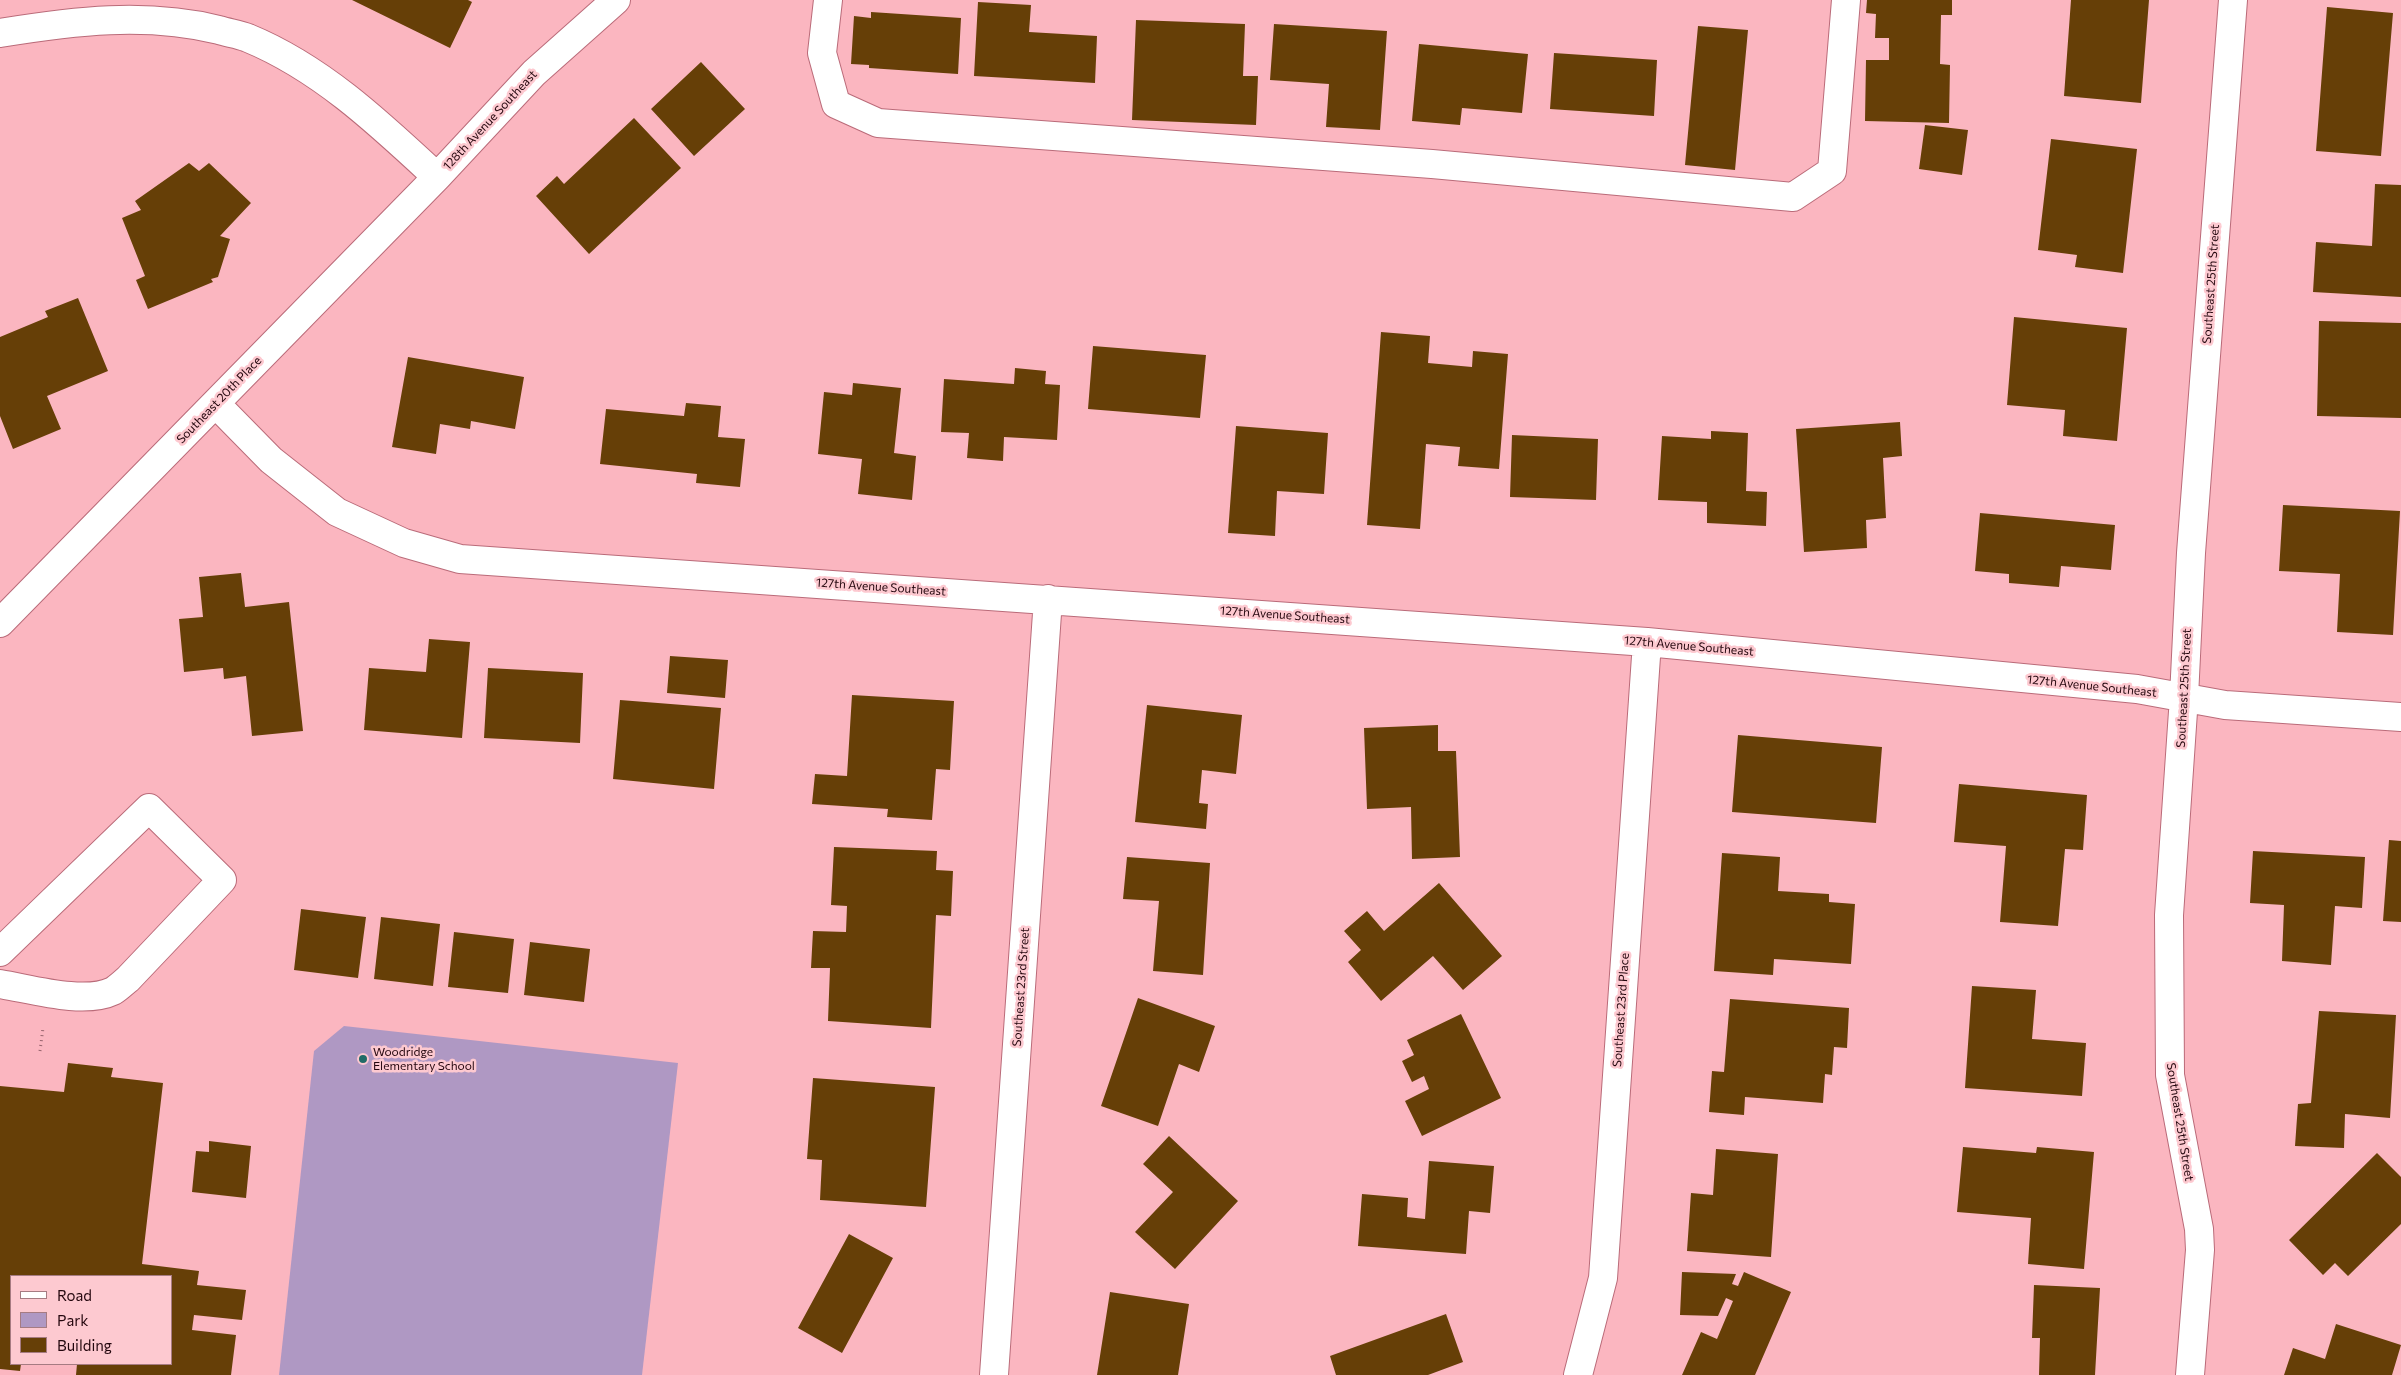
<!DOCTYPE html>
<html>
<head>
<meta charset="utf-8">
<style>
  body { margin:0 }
  #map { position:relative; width:2401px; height:1375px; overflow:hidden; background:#fbb6c0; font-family:Commissioner,sans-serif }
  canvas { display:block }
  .legend { position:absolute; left:10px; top:1275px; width:162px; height:90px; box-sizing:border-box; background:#fdc9d0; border:1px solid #a67b82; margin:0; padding:6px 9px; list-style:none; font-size:15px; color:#23060d }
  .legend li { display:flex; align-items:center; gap:10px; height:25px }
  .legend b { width:25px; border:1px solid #a67b82 }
</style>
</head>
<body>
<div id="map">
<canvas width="2401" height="1375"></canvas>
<ul class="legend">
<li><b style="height:6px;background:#fff"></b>Road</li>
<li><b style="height:14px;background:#af98c3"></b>Park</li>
<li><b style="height:14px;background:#663f07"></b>Building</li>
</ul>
</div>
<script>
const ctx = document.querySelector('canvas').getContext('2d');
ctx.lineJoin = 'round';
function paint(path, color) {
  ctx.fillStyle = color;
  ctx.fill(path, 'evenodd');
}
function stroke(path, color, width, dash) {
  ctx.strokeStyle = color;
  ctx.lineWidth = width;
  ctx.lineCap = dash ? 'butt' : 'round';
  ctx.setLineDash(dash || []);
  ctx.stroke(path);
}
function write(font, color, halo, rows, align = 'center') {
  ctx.font = font + ' Commissioner,sans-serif';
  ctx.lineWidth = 5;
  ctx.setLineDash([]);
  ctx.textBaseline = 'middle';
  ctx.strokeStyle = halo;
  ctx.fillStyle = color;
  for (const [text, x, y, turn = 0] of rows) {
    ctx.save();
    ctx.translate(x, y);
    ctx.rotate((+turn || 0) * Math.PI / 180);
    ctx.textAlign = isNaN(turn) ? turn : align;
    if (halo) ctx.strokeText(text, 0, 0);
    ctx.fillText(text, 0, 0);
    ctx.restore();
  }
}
paint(new Path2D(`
  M344,1026L678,1063L642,1375H279L314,1051Z`), '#af98c3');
paint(new Path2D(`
  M352,0H468L472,2L450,48Z
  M1867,0H1952V15H1941L1940,64L1950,65L1949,123L1865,121L1866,60H1889V38H1875L1876,14L1866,13Z
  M2071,0H2149L2141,103L2064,96Z
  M978,2L1031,5L1029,32L1097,36L1095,83L974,76Z
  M2327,7L2393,13L2381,156L2316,151Z
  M871,12L961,18L958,74L869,68V65L851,64L854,16L871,18Z
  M1136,20L1245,24L1243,76H1258L1256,125L1132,120Z
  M1274,24L1387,31L1380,130L1326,127L1329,84L1270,80Z
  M1698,26L1748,30L1735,170L1685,165Z
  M1419,44L1528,54L1522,113L1462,108L1460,125L1412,121Z
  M1554,53L1657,60L1654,116L1550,109Z
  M701,62L745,109L694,156L651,109Z
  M634,118L681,168L589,254L536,196L557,176L564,184Z
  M1925,125L1968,130L1962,175L1919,169Z
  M2051,139L2137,149L2123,273L2075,267L2077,255L2038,250Z
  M189,163L199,171L209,163L251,203L220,236L230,239L218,277L211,279L213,282L148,309L136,280L145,276L122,218L141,210L135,201Z
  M2375,184L2401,185V297L2313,292L2316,242L2372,246Z
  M78,298L108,371L47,396L61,429L13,449L0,416V337L48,317L45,311Z
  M2014,317L2127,328L2117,441L2063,436L2065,410L2007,405Z
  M2319,321L2401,323V418L2317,416Z
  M1381,332L1430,336L1428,363L1472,367L1473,351L1508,354L1499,469L1458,466L1460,447L1426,444L1420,529L1367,525Z
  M1093,346L1206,355L1200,418L1088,409Z
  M408,357L524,377L515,429L471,421L470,429L440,424L436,454L392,447Z
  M1015,368L1046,371L1045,384L1060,385L1057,440L1004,437L1003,461L967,458L969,433L941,432L944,379L1014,384Z
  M853,383L901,388L894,453L916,456L912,500L858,494L862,459L818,454L824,392L852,395Z
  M686,403L721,406L718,437L745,439L740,487L696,483L697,474L600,464L606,409L684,416Z
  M1900,422L1902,456L1883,458L1886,518L1866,520L1867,548L1804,552L1796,429Z
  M1236,426L1328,433L1324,494L1277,491L1275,536L1228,533Z
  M1711,431L1748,433L1746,491L1767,492L1766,526L1707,523V502L1658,500L1662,436L1711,439Z
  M1512,435L1598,439L1596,500L1510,497Z
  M2283,505L2400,511L2393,635L2337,632L2340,574L2279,571Z
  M1980,513L2115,525L2111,570L2061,566L2059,587L2009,583V574L1975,571Z
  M241,573L245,607L289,602L303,731L252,736L246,676L224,679L223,668L184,672L179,619L203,617L199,577Z
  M429,639L470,642L462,738L364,730L369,668L426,672Z
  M670,656L728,660L725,698L667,693Z
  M488,668L583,673L580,743L484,738Z
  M852,695L954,701L950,770L936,769L932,820L887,817L888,809L812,804L815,774L847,776Z
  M620,700L721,708L714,789L613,779Z
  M1147,705L1242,715L1236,774L1202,770L1199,803L1208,804L1206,829L1135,822Z
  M1438,725V751H1456L1460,857L1412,859L1411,807L1367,809L1364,728Z
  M1738,735L1882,747L1876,823L1732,812Z
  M1959,784L2087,795L2083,850L2065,849L2058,926L2000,922L2006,846L1954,842Z
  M2389,840L2401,841V922L2383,921Z
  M834,847L937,851L936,870L953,871L951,916L936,915L931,1028L828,1021L830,968H811L813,931L846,932L847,906L831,905Z
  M2253,851L2365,857L2362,908L2335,906L2331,965L2282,961L2284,905L2250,903Z
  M1722,853L1780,857L1778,891L1829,894V902L1855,904L1851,964L1774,959L1773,975L1714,971Z
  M1127,857L1210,863L1203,975L1153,971L1159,901L1123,899Z
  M1439,883L1502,956L1463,990L1433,956L1381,1001L1348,962L1361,950L1344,931L1367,911L1384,931Z
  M301,909L366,917L358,978L294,970Z
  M381,917L440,924L433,986L374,979Z
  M454,932L514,939L508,993L448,987Z
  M530,942L590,949L584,1002L524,995Z
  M1972,986L2036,990L2032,1039L2086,1043L2082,1096L1965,1088Z
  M1138,998L1215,1026L1199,1072L1179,1064L1158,1126L1101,1106Z
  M1730,999L1849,1008L1847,1048L1834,1047L1832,1075L1825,1074L1823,1103L1745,1097L1744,1115L1709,1112L1712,1071L1724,1072Z
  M2319,1011L2396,1015L2390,1118L2345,1114L2344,1148L2295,1146L2298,1104L2311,1103Z
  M1461,1014L1501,1098L1422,1136L1405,1101L1429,1089L1424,1076L1412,1082L1402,1061L1414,1055L1407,1040Z
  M68,1063L113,1068L111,1077L163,1083L142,1264L199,1271L197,1285L246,1290L242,1320L194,1315L192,1330L236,1335L231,1375H76L77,1364H171V1276H11V1364H21L20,1371L0,1369V1086L64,1092Z
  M813,1078L935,1087L926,1207L820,1200L822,1160L807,1159Z
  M1169,1136L1238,1201L1175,1269L1135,1232L1173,1192L1143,1164Z
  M209,1141L251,1146L246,1198L192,1192L196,1151L209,1152Z
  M1963,1147L2036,1153L2037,1147L2094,1152L2084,1269L2028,1264L2031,1218L1957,1212Z
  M1716,1149L1778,1154L1771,1257L1687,1251L1691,1193L1713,1195Z
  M2377,1153L2401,1177V1224L2348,1276L2335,1263L2323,1275L2289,1240Z
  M1429,1161L1494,1166L1490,1213L1469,1211L1466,1254L1358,1246L1362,1194L1408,1198L1407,1217L1425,1219Z
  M849,1234L893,1258L842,1353L798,1328Z
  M1682,1272L1736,1274L1732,1284L1738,1286L1744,1272L1791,1292L1755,1375H1682L1701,1332L1717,1339L1733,1301L1726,1298L1718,1316L1680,1315Z
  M2034,1285L2100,1288L2095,1375H2039L2040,1338H2032Z
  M1110,1292L1189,1304L1178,1375H1097Z
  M1446,1314L1463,1362L1428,1375H1336L1330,1356Z
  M2336,1324L2401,1345L2392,1375H2284L2293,1348L2325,1359Z`), '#663f07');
const minor = new Path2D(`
  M828,0L822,53L836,104L878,123L1432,164L1793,197L1832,171L1846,0
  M0,33C73,21 146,12 219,30C228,33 239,34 248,38C321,68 380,124 437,177
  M216,404L271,460L337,512L404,543L460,559L1647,642L2137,689L2225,705L2401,717
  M0,623L437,177L534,73L616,0
  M0,952L149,808L222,880L128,979C123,983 118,988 113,991C84,1005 31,989 0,984
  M994,1375L1048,599
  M1578,1375L1603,1278L1647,642
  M2190,1375L2200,1250L2199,1229L2170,1075L2169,915L2184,697L2191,553L2233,0`);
stroke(minor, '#ba6b79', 30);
stroke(new Path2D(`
  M40,1051L43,1028`), '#98656e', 3, [1, 4]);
stroke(minor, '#fff', 28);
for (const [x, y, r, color] of [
  [363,1059,5,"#216b67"]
]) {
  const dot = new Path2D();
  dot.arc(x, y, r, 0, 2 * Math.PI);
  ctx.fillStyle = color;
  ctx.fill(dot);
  stroke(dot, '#fdc9d0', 2);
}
write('12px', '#23060d', '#fdc9d0', [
  ["128th Avenue Southeast",490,120,-47],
  ["Southeast 25th Street",2211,284,-86],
  ["Southeast 20th Place",219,400,-46],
  ["127th Avenue Southeast",881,587,4],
  ["127th Avenue Southeast",1285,615,4],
  ["127th Avenue Southeast",1689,646,5],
  ["127th Avenue Southeast",2092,686,6],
  ["Southeast 25th Street",2184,688,-87],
  ["Southeast 23rd Street",1021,987,-86],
  ["Southeast 23rd Place",1621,1010,-86],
  ["Southeast 25th Street",2180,1122,81]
]);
write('12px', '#23060d', '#fdc9d0', [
  ["Woodridge",373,1052],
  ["Elementary School",373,1066]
], 'left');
</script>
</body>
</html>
